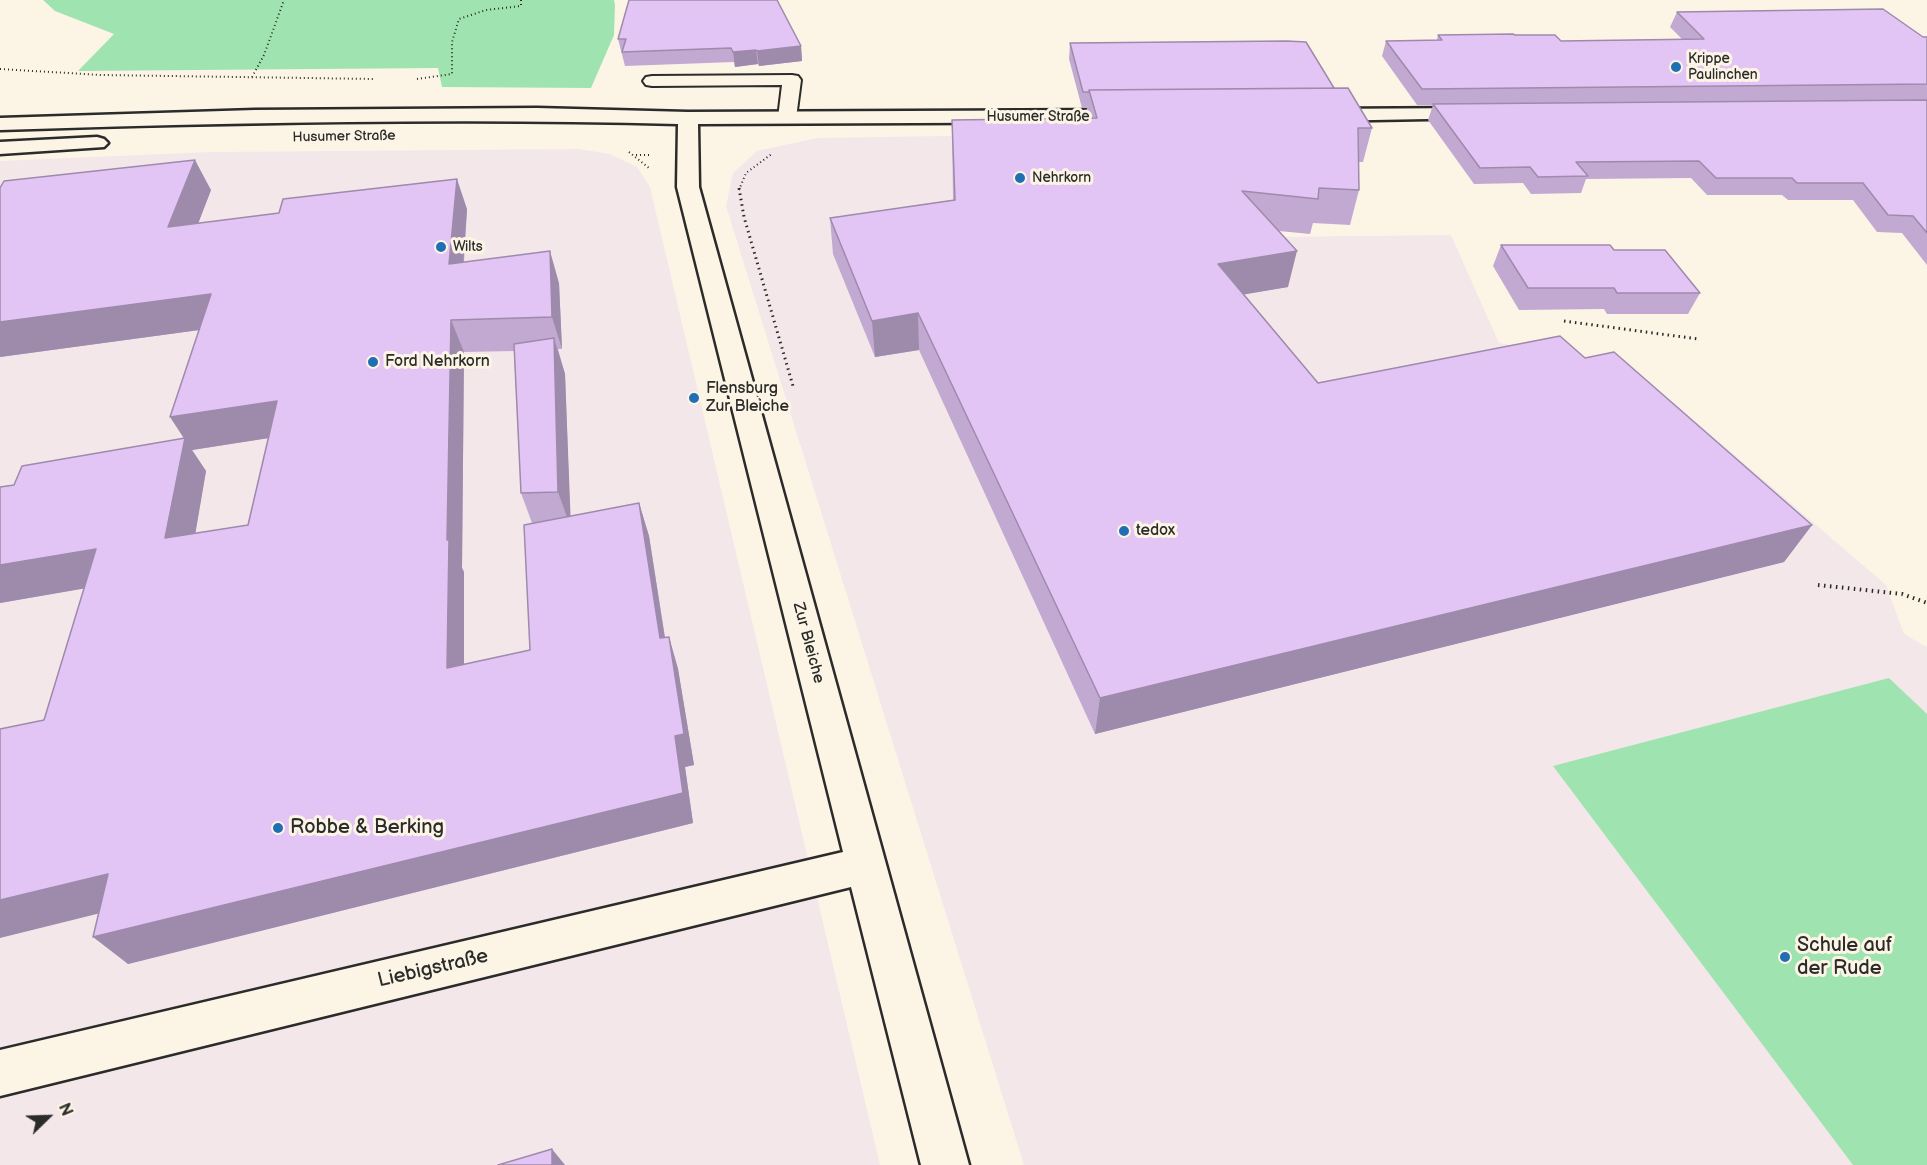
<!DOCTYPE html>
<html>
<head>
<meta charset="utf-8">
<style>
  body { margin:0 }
  #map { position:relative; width:1927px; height:1165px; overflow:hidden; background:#fcf5e5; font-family:"Balsamiq Sans",sans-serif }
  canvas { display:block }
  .north { position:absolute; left:18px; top:1087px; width:60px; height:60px; -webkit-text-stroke:4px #fcf5e5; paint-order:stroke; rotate:67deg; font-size:16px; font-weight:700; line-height:24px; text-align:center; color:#2b2b2b }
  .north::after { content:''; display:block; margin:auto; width:21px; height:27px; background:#2b2b2b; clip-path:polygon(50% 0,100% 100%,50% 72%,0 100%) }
</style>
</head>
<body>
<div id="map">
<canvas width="1927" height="1165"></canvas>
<div class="north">N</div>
</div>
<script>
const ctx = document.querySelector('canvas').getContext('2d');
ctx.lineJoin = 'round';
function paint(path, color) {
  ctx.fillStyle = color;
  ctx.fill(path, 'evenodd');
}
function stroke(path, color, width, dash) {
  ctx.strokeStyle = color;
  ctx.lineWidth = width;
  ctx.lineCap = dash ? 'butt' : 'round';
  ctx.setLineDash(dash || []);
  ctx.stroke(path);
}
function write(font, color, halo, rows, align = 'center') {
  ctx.font = font + ' "Balsamiq Sans",sans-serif';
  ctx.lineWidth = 6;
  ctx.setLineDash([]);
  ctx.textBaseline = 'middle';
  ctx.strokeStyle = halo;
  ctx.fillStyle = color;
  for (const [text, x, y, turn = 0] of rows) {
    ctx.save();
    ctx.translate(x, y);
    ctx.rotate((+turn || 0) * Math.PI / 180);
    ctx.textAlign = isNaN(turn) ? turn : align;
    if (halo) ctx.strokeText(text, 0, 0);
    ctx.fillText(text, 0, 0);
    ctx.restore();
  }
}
paint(new Path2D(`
  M1268,131L1267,237L1451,235L1499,343L1631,366L1886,585L1904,634L1927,647V1165H1024L726,206L733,173L757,151L817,138Z
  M579,149L610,154L637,167L650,187L880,1165H0V161L210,152Z`), '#f4e7ea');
paint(new Path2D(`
  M43,0H614L615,5L614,35L591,88L442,87L438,68L78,71L114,34L55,11Z
  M1889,678L1927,714V1165H1853L1553,766Z`), '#9fe4b0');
const lane = new Path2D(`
  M792,75L798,76L801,80L796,118L794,122H780L778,118L782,85L652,86L646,85L643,81L646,77L652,76Z`);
const secondary = new Path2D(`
  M537,108L688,112L1130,110L1137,112L1140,116L1137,120L1130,122L698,124L699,187L969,1165H921L851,887L0,1096V1050L843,852L677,187L678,124C452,118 226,123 0,130V118L255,110Z
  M1475,108L1482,110L1485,114L1482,118L1320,121L1313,119L1310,115L1313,111L1320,109Z
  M97,137L104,139L108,143L104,147L0,154V142Z`);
stroke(lane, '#2b2b2b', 4);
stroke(secondary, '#2b2b2b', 5);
stroke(new Path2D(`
  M0,69L101,75L374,79
  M252,77L264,55L284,0
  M417,79L452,74V42L459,19L486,10L521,6V0
  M629,152L649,168
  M636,155H652
  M739,190L746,173L773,153`), '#2b2b2b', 2, [1, 3]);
stroke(new Path2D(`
  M739,188L744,217L793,386
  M1564,321L1698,339`), '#2b2b2b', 3, [1.5, 4]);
stroke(new Path2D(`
  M1818,585L1902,594L1927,603`), '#2b2b2b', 4, [1.5, 4.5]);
paint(lane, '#fcf5e5');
paint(secondary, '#fcf5e5');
paint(new Path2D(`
  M629,0L801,46L802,61L759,66L758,64L735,67L734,62L625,66L618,39Z
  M1677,12L1927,37V265L1902,233L1877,232L1853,200H1788L1782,195H1707L1691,178L1586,179L1581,193L1531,194L1523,183L1474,184L1428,120L1433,105H1417L1382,56L1386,41L1437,40L1438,35H1515L1561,41L1682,39L1670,27Z
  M1070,43L1334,88L1372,128L1363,162H1359V190L1350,225L1313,223L1310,234L1279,231L1288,287L1244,294L1318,383L1585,358L1812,525L1784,562L1095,734L919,350L875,357L833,254L830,218L953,200L952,120L1086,118L1087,108H1082L1069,59Z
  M0,188L211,190L198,223L467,209L464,262L559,283L562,349H558L565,374L570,516L639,503L649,536L665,637H669L678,669L694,765L685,767L693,823L128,964L99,914L44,720L84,588L0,603V487L14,485L184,439L199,330L0,357ZM514,351L521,493L532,523L530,650L464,664V572L462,568L464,352ZM268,438L248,525L195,533L206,471L192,450Z
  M1501,245L1614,250L1700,293L1688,314H1607L1604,309L1519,310L1493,266Z`), '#c2a9d2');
paint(new Path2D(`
  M801,46L802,61L759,66L757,51Z
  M756,50L758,64L735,67L733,52Z
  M195,160L211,190L185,258L168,227Z
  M457,179L467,209L461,296L449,264Z
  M550,251L559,283L562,349L552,317Z
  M1297,251L1288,287L1212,300L1218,264Z
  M211,294L229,326L0,357V322Z
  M918,313L919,350L875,357L872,321Z
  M451,320L464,352L462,568L464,572V700L447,668V540Z
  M554,338L565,374L571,528L558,492Z
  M277,401L295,434L192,450L206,471L189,571L165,538L185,440L170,417Z
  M639,503L649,536L670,671L660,638Z
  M1812,525L1784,562L1095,734L1100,698Z
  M96,549L122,582L0,603V565Z
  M669,637L678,669L694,765L685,767L693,823L128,964L93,937L675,736Z
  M108,874L141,903L0,938V900Z
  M552,1149L565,1165H552Z`), '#9e8aab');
const building = new Path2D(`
  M629,0H777L801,46L757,51L756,50L733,52L731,48L622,52L626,39H618Z
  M1883,9L1923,37H1927V84L1422,89L1386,41L1442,40L1438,35L1513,34L1515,35H1555L1561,41L1704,39L1677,12Z
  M1287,41L1306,42L1334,88L1089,90V92H1083L1070,43Z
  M1348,88L1372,128H1358L1359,190L1319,188L1318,199L1242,191L1297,251L1218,264L1318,383L1560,336L1585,358L1614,352L1812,525L1100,698L918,313L872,321L830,218L955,200L952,120L1097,118L1089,90Z
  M1927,100V233L1913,216L1888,215L1863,183H1797L1792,178H1716L1699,161L1576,162L1588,176L1538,177L1530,167L1480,168L1433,104Z
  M195,160L168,227L279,213L283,199L457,179L449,264L550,251L552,317L451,320L447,540L449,539L447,668L530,650L524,525L639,503L660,638L669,637L684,734L675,736L683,793L93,937L108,874L0,900V729L44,720L96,549L0,565V487L14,485L22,466L185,438L165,538L248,525L277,401L170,417L211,294L0,322V188L4,181Z
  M1501,245H1610L1614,250H1665L1700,293H1617L1614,288H1528Z
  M554,338L558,492L521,493L514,344Z
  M552,1149V1165H498Z`);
paint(building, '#e2c5f4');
stroke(building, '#9e8aab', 1.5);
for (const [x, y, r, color] of [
  [1676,67,6,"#1f6fb2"],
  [1020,178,6,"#1f6fb2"],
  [441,247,6,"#1f6fb2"],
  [373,362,6,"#1f6fb2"],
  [694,398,6,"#1f6fb2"],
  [1124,531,6,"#1f6fb2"],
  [278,828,6,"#1f6fb2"],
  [1785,957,6,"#1f6fb2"]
]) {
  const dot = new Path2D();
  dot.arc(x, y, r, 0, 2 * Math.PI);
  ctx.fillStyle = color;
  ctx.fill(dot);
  stroke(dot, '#fcf5e5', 2);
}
write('14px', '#2b2b2b', '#fcf5e5', [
  ["Krippe",1688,59],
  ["Paulinchen",1688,75],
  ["Nehrkorn",1032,178],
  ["Wilts",453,247]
], 'left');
write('14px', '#2b2b2b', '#fcf5e5', [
  ["Husumer Straße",1038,117],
  ["Husumer Straße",344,137,-1]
]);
write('16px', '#2b2b2b', '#fcf5e5', [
  ["Ford Nehrkorn",385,362],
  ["Flensburg",706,389],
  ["Zur Bleiche",706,407],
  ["tedox",1136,531]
], 'left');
write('16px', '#2b2b2b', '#fcf5e5', [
  ["Zur Bleiche",808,643,75]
]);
write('20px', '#2b2b2b', '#fcf5e5', [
  ["Robbe & Berking",290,828],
  ["Schule auf",1797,946],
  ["der Rude",1797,969]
], 'left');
write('20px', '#2b2b2b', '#fcf5e5', [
  ["Liebigstraße",433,969,-13]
]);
</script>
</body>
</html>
